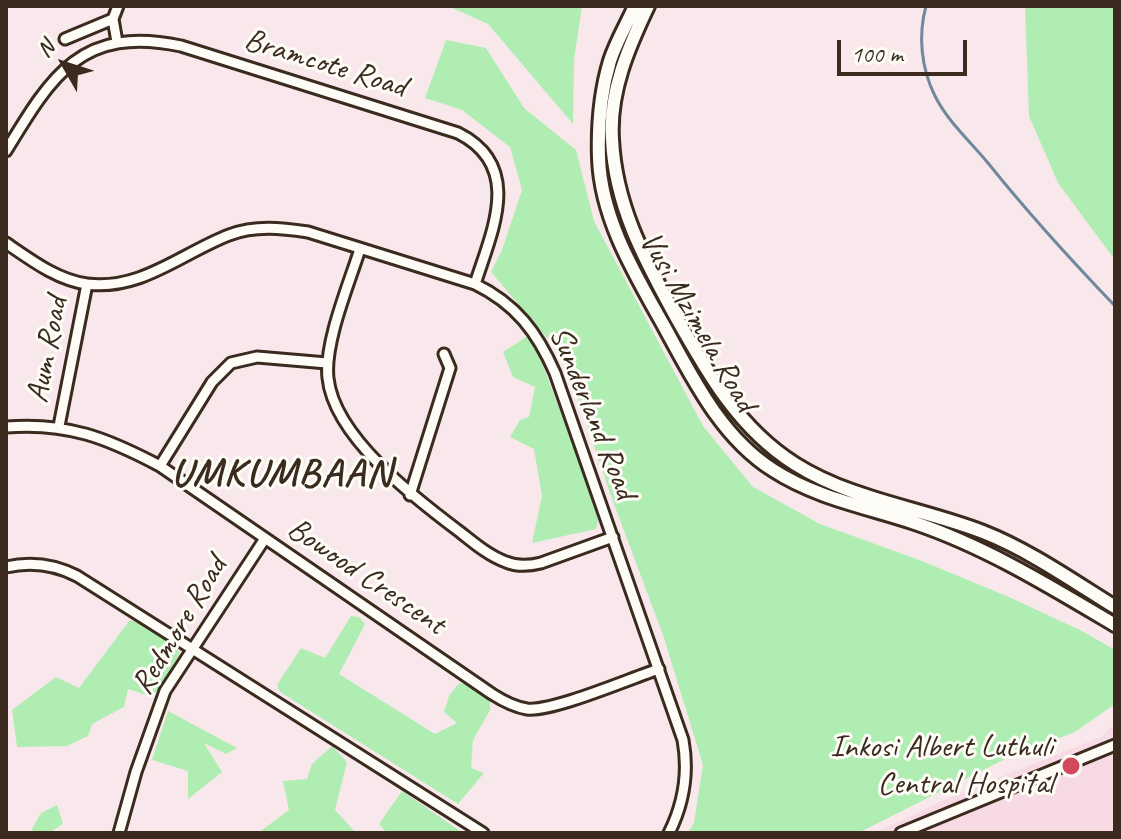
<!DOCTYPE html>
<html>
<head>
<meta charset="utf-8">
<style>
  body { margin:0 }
  #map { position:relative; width:1121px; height:839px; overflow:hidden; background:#f9e8eb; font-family:Caveat,sans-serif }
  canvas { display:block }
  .frame { position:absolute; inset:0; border:8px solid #3b2a1e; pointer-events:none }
  .north { position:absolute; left:24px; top:24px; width:80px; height:80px; -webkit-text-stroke:6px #fdfcf7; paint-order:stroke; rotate:309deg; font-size:22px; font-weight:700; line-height:32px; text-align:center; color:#3b2a1e }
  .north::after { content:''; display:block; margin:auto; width:28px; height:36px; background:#3b2a1e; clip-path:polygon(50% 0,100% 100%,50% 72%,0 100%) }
  .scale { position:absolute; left:837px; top:40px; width:130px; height:36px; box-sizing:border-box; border:4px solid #3b2a1e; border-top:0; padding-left:10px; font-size:24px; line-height:28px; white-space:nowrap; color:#3b2a1e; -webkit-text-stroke:6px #fdfcf7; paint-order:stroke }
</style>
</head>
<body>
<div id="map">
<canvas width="1121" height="839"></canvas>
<div class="frame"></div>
<div class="north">N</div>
<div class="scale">100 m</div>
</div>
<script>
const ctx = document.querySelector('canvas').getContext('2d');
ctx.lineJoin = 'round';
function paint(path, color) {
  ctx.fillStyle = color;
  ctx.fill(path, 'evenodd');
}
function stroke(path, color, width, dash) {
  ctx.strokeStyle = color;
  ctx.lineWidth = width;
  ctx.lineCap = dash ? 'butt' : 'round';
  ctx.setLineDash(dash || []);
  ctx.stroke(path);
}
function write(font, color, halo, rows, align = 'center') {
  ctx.font = font + ' Caveat,sans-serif';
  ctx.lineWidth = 6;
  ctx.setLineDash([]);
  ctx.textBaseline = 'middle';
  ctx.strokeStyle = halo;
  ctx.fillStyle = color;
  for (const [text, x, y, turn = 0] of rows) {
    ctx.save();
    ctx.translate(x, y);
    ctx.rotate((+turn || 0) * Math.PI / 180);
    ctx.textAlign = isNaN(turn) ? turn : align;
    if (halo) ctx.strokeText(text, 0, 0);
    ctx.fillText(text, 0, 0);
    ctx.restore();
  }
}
paint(new Path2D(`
  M1115,723V833H875L955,795L1101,737Z`), '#f7dae3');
paint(new Path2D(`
  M448,6H582L574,60L573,124L488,24Z
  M1025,6H1115V260L1058,183L1029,116Z
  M446,40L486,48L524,108L576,150L594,221L703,426L753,487L820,524L922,561L1009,597L1084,632L1115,650V704L1075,732L1013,755L858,833H688L694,823L703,765L663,635L611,496L565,359L491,272L502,250L522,190L510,147L462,110L425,98Z
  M531,334L580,463L598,520L596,529L532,543L542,496L534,449L510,437L520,420L529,417L535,387L513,377L503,352Z
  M351,616L359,617L365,624L339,674L435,734L457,723L444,712L449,696L459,683L469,685L490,701V710L473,740L471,768L484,773L458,804L280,692L277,685L301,648L325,658Z
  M130,620C143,623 173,641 180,653L159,690L149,696L128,689L124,707L92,724L88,736L67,746L17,747L12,710L56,677L79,688Z
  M168,711L237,748L226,754L204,743L222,772L188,799V771L152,760Z
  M332,746L347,762L335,810L356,833H258L289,810L283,781L307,779L312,764Z
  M402,791L463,833H387L379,824Z
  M57,805L63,824L49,833H33L32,829L41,813Z`), '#afedb3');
stroke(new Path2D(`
  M926,6C918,35 921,68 935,96C948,122 970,141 988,163C1028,213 1071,260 1115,306`), '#70879c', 3);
const street = new Path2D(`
  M65,39L113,19
  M117,42L113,19L118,6
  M6,151C52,75 82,25 181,46L458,133C524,166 492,231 475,284
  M6,243C31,260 57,280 87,284C141,291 182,253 229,235C255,225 282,228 308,232L475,284C516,304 537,332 555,373L683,740C689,773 684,803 669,833
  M360,249C349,284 324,343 328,378C334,437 416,499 460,532C474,543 489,556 506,562C518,567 529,566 541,563L613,537
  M59,426L87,284
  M6,427C67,422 107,438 160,466L492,694C503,701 514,707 527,709C553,712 631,678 659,669
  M160,466L212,382L231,363L257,357L327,363
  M410,495L450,368L444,354
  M6,567C32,561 54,564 77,576L483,833
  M119,833L136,772L165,691L264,540
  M901,833L1115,745`);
const secondary = new Path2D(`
  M635,6C627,24 616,42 610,61C601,91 598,127 599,158C601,219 635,274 664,326C693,379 721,437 773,470C816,498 867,507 915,523C986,547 1051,587 1115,625
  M648,6C628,48 609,92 612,139C615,205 644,258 675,315C707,372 738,428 795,464C852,500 921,508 983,532C1029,550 1073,581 1115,607`);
stroke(street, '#3b2a1e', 15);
stroke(secondary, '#3b2a1e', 18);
stroke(street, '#fdfcf7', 9);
stroke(secondary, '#fdfcf7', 12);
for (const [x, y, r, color] of [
  [1071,766,10,"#d1495b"]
]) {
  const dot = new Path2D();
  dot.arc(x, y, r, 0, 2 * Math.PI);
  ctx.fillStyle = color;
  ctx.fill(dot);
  stroke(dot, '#fdfcf7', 3);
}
write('32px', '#3b2a1e', '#fdfcf7', [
  ["Bramcote Road",325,64,17],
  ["Vusi Mzimela Road",697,322,60],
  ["Aum Road",48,350,-79],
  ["Sunderland Road",592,413,68],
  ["Bowood Crescent",366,577,34],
  ["Redmore Road",180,626,-59]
]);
write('32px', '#3b2a1e', '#fdfcf7', [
  ["Inkosi Albert Luthuli",1053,748],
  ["Central Hospital",1053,785]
], 'right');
ctx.letterSpacing = '2px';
write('bold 40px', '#3b2a1e', '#fdfcf7', [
  ["UMKUMBAAN",282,475]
]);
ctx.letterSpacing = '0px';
</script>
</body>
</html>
